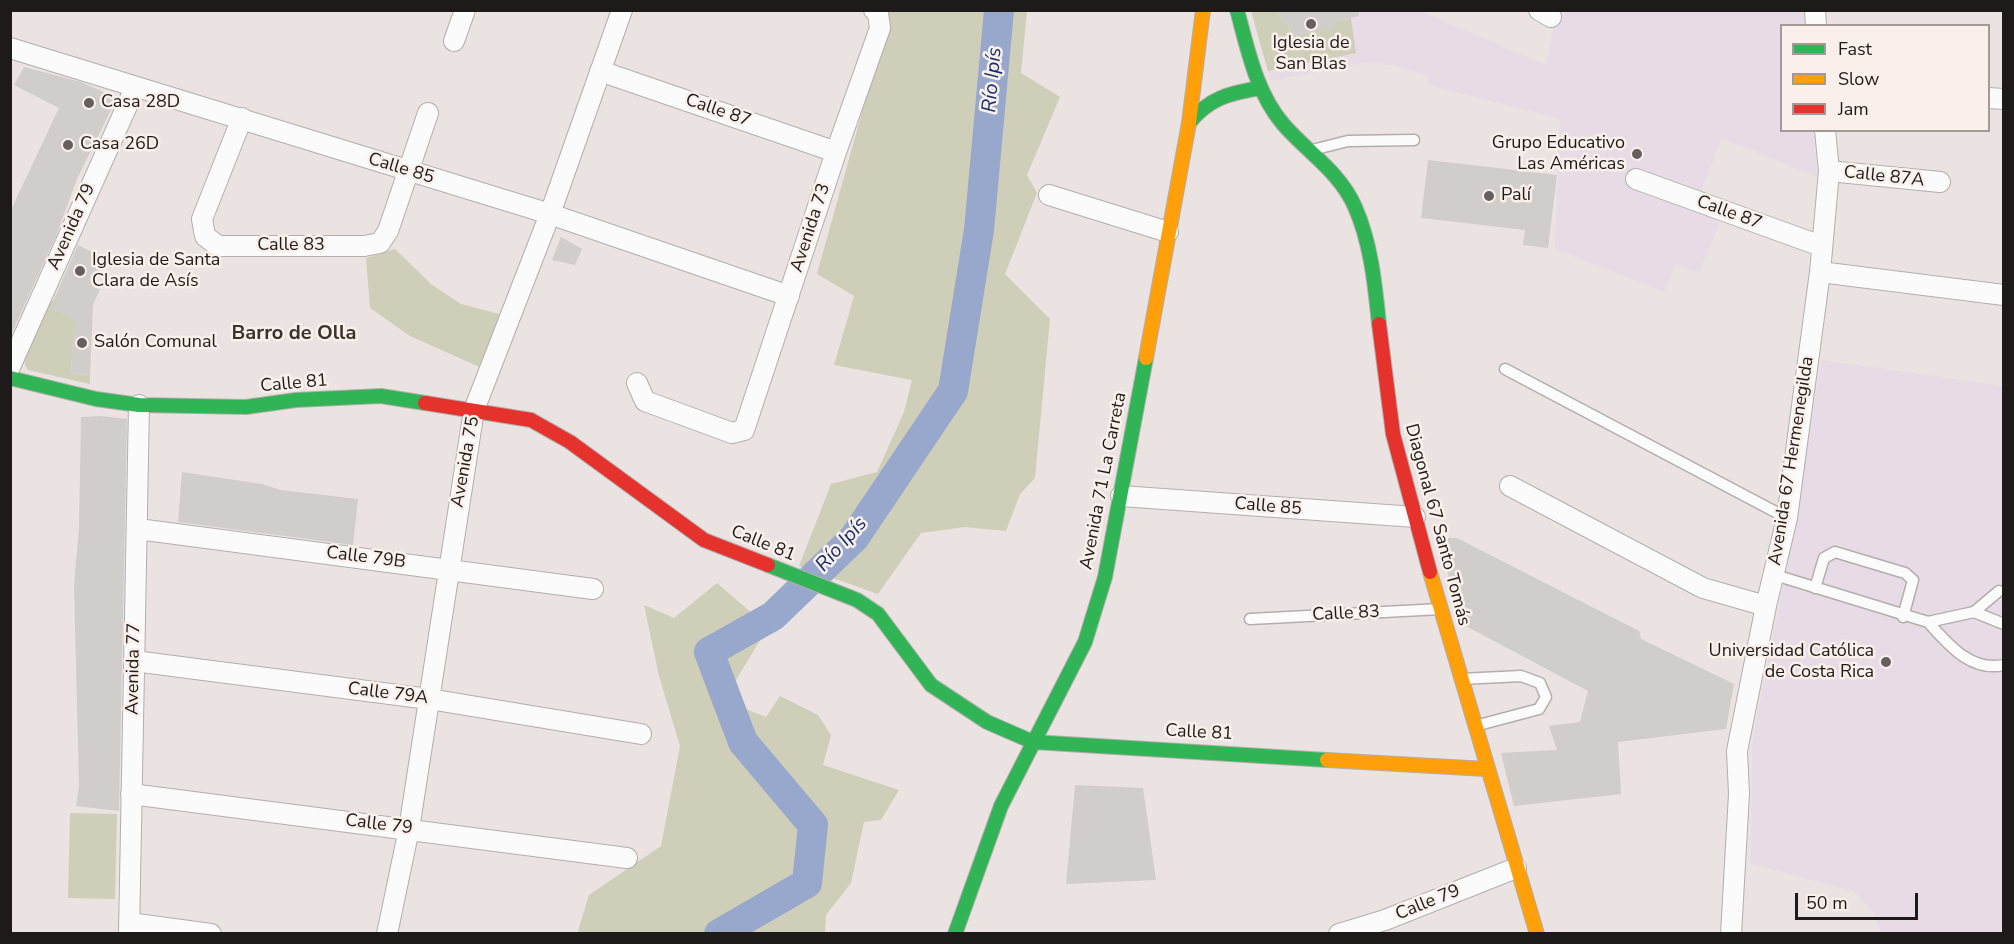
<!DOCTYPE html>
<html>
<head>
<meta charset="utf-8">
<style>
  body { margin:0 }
  #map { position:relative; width:2014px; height:944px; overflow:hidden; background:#eae3e2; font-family:"Nunito Sans",sans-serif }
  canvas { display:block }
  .frame { position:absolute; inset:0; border:12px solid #1e1a19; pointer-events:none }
  .legend { position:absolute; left:1780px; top:24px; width:210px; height:108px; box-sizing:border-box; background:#faf0eb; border:2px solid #a29a97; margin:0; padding:8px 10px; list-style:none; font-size:18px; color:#1e1a19 }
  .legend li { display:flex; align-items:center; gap:12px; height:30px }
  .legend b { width:30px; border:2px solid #a29a97 }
  .scale { position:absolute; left:1795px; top:893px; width:123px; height:27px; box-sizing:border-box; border:3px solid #1e1a19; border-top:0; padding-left:8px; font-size:18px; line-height:21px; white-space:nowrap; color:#1e1a19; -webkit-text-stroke:4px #faf0eb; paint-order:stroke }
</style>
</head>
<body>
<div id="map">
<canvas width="2014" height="944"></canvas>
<div class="frame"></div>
<ul class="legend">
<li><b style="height:8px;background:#30b455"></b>Fast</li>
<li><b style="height:8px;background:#ff9f0a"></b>Slow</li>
<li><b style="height:8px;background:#e5322d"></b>Jam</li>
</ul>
<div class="scale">50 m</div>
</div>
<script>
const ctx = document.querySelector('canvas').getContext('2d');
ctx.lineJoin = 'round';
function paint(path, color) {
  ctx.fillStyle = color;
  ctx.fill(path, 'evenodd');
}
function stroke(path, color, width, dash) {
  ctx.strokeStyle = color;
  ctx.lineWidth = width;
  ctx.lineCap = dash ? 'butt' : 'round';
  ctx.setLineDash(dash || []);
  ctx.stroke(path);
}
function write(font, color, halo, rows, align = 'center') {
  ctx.font = font + ' "Nunito Sans",sans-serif';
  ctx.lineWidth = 5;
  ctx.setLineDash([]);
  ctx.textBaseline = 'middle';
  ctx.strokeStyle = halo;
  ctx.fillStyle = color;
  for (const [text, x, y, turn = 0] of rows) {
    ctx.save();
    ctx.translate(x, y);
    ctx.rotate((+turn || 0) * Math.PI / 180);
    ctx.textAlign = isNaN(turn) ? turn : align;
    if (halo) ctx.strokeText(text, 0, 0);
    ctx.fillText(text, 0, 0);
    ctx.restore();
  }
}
paint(new Path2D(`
  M1349,11H1420L1546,65L1557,11H1807L1808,25L1782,26V130L1814,131L1817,177L1722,138L1700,194L1635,170L1628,185L1720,221L1699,273L1675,265L1665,292L1555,249L1560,119L1428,85L1429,76L1397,66L1367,62L1271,81L1268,71L1356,53Z
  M1822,360L2003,386V933H1881L1874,914L1854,891L1751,864L1752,742L1784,581Z`), '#e7dbe5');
paint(new Path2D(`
  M887,11H1027L1021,73L1060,97L1027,175L1037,193L1005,274L1050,319L1035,478L1020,494L1006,531L965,527L921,533L878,594L799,566L831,484L877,472L904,412L912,380L834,365L854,296L817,274L889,15Z
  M1251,11H1279L1282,24L1288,23L1291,37L1335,27L1334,22L1351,18L1356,53L1268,71Z
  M395,249L431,284L461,304L507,316L493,373L410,336L370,308L366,258Z
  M48,299L75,309L71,374L90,375V384L28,370L25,365V358Z
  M717,583L768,627L730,690L738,706L766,717L780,696L818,715L831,735L823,765L899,790L881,820L864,822L851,883L826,915L825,933L577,934L589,895L661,846L680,746L659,676L644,605L674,618Z
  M70,813L117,814L115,899L68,898Z`), '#cfceb9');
stroke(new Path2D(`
  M719,934L807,883L813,825L743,742L709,652L773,616L854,538L953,391L979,230L999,10`), '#98a8cc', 30);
paint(new Path2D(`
  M1279,10H1358L1359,16L1334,22L1336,27L1291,37L1288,23L1282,25Z
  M24,67L81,82L117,98L77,179L56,236L10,337V212L59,108L14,85Z
  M1428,160L1557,175L1548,248L1523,245L1525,230L1421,218Z
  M561,237L582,249L575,265L552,260Z
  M78,245L105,258L94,284L101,287L93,305L90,375L71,374L74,319L53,310L56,303L53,301Z
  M101,416L127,419L119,811L76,806L79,786L74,585L79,528L81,417Z
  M182,472L262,484L281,490L358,499L353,545L178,522Z
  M1438,538H1457L1639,631L1641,639L1734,684L1726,729L1618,742L1621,794L1514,806L1501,753L1557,750L1549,726L1580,722L1588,691L1462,624Z
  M1075,785L1143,788L1156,880L1066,884Z`), '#d1cdcb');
const lane = new Path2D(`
  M1312,150L1348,141L1414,140
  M1505,369L1787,518
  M1775,575L1928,622L1974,612L1999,591
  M1815,588L1824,558L1835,552L1905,573L1913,580L1903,617
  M1974,612L2004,624
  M1250,619L1441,609
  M1928,622C1948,644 1970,672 2004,665
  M1461,679L1521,676L1540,683L1546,697L1539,709L1475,726`);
const street = new Path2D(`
  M1539,10L1551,17
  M1815,10L1816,26
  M454,41L465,10
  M10,48L550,214L789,296
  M600,71L836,152
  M1988,98L2004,99
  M242,118L202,219L205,236L218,246H364L380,243L388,231L428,113
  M1829,171L1940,182
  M1636,179L1821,246
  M1049,195L1168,232
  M1820,272L2004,295
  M10,367L135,88
  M637,383L645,401L732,433L744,430L836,152L880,28L878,14L874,10
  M1510,486L1703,588L1766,606
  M1121,496L1415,517
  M138,529L593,589
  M134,661L429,699L641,734
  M131,794L627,858
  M129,923L211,934
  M129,934L139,405
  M387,934L409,829L474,410L550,214L622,10
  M1339,934L1385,920L1516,868
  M1731,934L1739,794L1737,751L1766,606L1787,518L1820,272L1829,171L1825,130`);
const fast = new Path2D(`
  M1237,10C1248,50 1256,92 1283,124C1307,152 1340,172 1355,207C1371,243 1375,285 1379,324
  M1189,123C1209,98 1230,93 1260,88
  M10,378L96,399L139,405L246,407L296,400L381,396L425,403
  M768,565L857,600L878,614L931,685L987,722L1033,742L1327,760
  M955,934L1001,806L1085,642L1105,577L1146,358`);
const slow = new Path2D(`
  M1146,358L1189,123L1203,10
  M1430,572L1537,934
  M1327,760L1486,769`);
const jam = new Path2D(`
  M1379,324L1393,434L1430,572
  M425,403L531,420L570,442L704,540L768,565`);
stroke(lane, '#b3aead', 13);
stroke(street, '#b3aead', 22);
stroke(fast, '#b3aead', 16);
stroke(slow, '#b3aead', 16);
stroke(jam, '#b3aead', 16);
stroke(lane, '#fcfbfb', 10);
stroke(street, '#fcfbfb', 20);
stroke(fast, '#30b455', 14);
stroke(slow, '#ff9f0a', 14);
stroke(jam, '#e5322d', 14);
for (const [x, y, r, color] of [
  [1311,24,6,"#65605f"],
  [89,103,6,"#65605f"],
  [68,145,6,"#65605f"],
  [1637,154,6,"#65605f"],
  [1489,196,6,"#65605f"],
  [80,271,6,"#65605f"],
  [82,343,6,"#65605f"],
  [1886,662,6,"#65605f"]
]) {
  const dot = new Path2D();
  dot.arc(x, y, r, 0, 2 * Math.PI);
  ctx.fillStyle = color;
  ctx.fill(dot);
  stroke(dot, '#faf0eb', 2);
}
write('18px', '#1e1a19', '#faf0eb', [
  ["Iglesia de",1311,44,"center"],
  ["San Blas",1311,65,"center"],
  ["Casa 28D",101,103],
  ["Grupo Educativo",1625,144,"right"],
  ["Las Américas",1625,165,"right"],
  ["Casa 26D",80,145],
  ["Palí",1501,196],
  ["Iglesia de Santa",92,261],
  ["Clara de Asís",92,282],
  ["Salón Comunal",94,343],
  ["Universidad Católica",1874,652,"right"],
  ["de Costa Rica",1874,673,"right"]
], 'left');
write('18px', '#1e1a19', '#faf0eb', [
  ["Calle 87",718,111,19],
  ["Calle 85",401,169,17],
  ["Calle 87A",1884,177,6],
  ["Calle 87",1729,213,20],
  ["Avenida 79",72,227,-66],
  ["Avenida 73",811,228,-72],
  ["Calle 83",291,246],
  ["Calle 81",294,384,-5],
  ["Avenida 67 Hermenegilda",1792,461,-81],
  ["Avenida 75",466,462,-80],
  ["Avenida 71 La Carreta",1104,481,-79],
  ["Calle 85",1268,507,5],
  ["Diagonal 67 Santo Tomás",1437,525,75],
  ["Calle 81",763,544,22],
  ["Calle 79B",366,558,7],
  ["Calle 83",1346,614,-3],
  ["Avenida 77",134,669,-89],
  ["Calle 79A",388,694,7],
  ["Calle 81",1199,733,3],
  ["Calle 79",379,825,7],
  ["Calle 79",1428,903,-22]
]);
write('italic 20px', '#142f6c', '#faf0eb', [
  ["Río Ipís",993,80,-85],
  ["Río Ipís",842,545,-48]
]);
write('bold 20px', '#3a322f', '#faf0eb', [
  ["Barro de Olla",294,334]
]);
</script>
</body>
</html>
